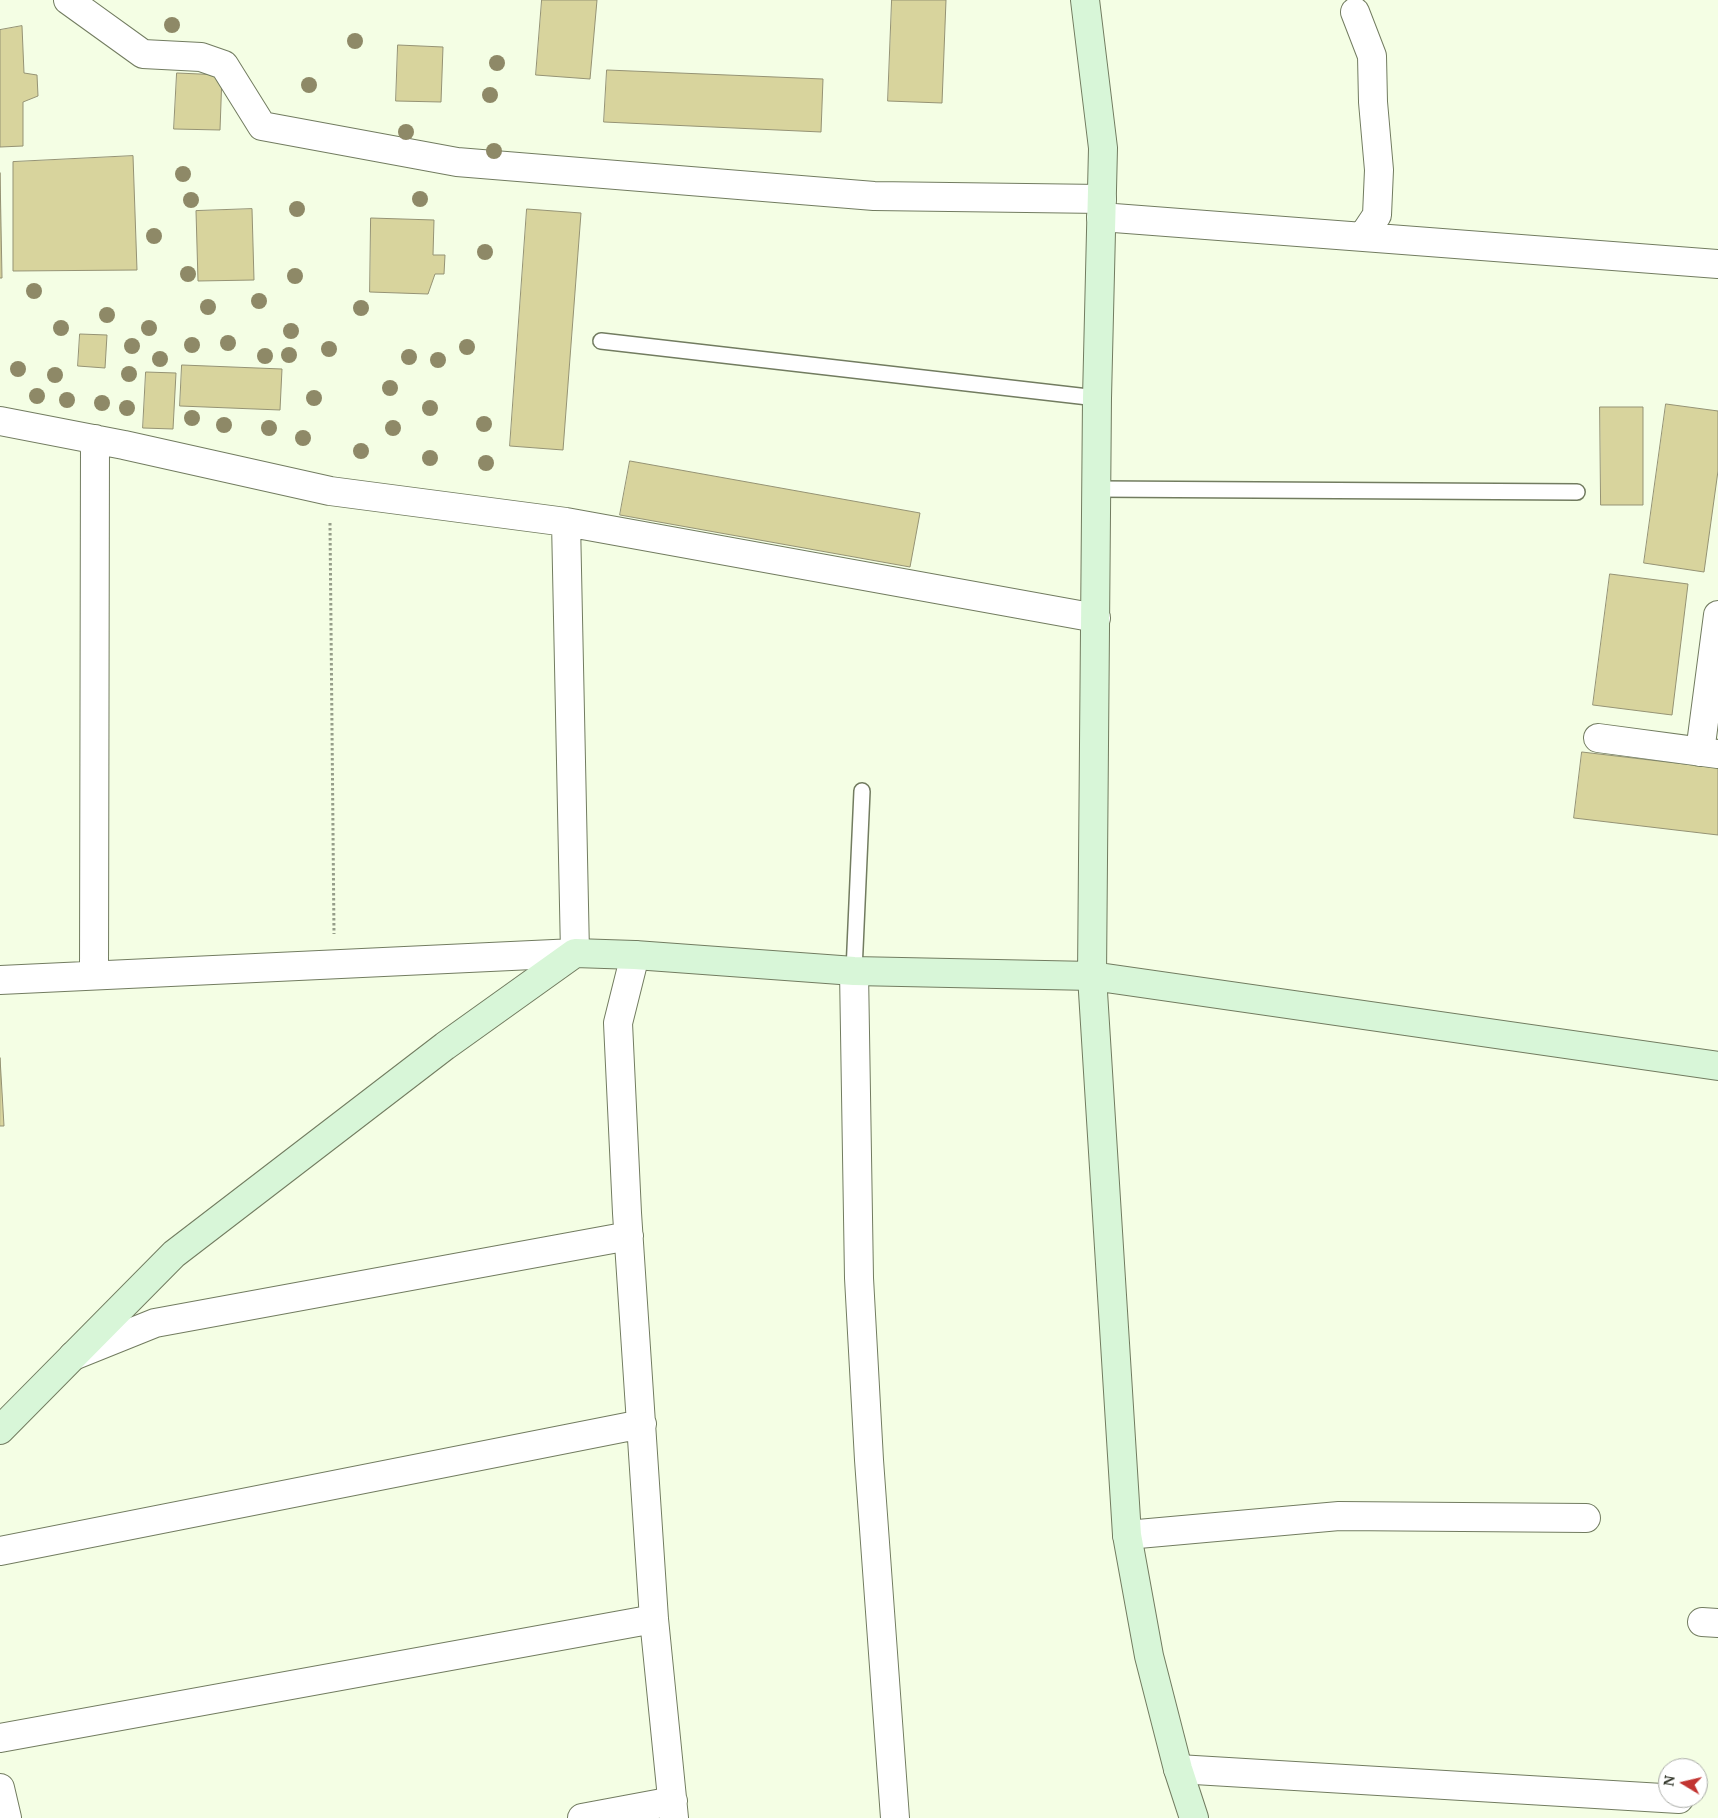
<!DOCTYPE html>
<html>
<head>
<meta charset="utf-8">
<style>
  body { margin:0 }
  #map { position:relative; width:1718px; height:1818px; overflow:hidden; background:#f4fee4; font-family:"PT Serif",serif }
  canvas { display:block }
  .north { position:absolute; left:1658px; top:1758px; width:50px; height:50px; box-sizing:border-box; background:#fff; border:1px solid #aaaca7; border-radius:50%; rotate:279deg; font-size:14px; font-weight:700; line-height:20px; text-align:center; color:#2b3023 }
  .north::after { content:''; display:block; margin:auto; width:18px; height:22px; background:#c23431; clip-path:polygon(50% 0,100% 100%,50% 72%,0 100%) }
</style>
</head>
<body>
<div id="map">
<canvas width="1718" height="1818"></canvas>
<div class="north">N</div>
</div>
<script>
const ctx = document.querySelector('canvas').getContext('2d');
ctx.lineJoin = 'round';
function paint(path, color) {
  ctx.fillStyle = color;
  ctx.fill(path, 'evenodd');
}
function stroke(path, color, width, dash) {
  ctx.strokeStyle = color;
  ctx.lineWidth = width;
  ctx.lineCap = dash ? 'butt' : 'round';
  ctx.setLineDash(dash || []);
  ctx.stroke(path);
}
const building = new Path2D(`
  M542,0H597L590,79L536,75Z
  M892,0H946L942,103L888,101Z
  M22,26L24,73L37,75L38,96L23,102V146L0,147V30Z
  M398,45L443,47L441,102L396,101Z
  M607,70L823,79L821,132L604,122Z
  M177,73L222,75L220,130L174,129Z
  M133,156L137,270L13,271V162Z
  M0,173L2,278H0Z
  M252,209L254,280L198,281L196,211Z
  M527,209L581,213L563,450L510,446Z
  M371,218L434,220L433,255H445L444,274H435L428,294L370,292Z
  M80,334L107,335L105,368L78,366Z
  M182,365L282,369L280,410L180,406Z
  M146,372L176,373L173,429L143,428Z
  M1666,404L1718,411V471L1704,572L1644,563Z
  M1600,407H1643V505H1601Z
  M630,461L920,513L910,567L620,515Z
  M1610,574L1688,584L1672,715L1593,705Z
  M1582,752L1718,768V835L1574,818Z
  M0,1058L4,1126H0Z`);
paint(building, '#d8d49d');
stroke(building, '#959374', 1);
const lane = new Path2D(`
  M601,341L1097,398
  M1098,489L1577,492
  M854,971L862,791`);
const street = new Path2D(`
  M68,0L143,54L201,57L224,65L262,126L457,162L874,196L1102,199
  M1355,12L1372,56L1373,102L1379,170L1377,215L1363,236
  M1101,217L1718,264
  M0,421L124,445L330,491L566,522L1096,618
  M1598,738L1718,754
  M1700,752L1718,615
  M635,955L618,1023L627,1213L654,1619L674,1818
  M854,971L859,1278L869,1460L895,1818
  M94,975L95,439
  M0,980L575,953L566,522
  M73,1356L155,1323L629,1236
  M1127,1535L1339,1516L1586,1518
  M0,1551L642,1424
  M1702,1622L1718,1623
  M0,1738L654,1619
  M1178,1769L1679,1799
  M0,1788L7,1818
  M582,1818L673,1801`);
const secondary = new Path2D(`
  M1085,0L1103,148L1097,398L1092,976L1127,1535L1149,1656L1178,1769L1194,1818
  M0,1430L174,1254L445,1046L575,953L635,955L854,971L1092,976L1718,1066`);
stroke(lane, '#727c60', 18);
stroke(street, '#727c60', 30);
stroke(secondary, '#727c60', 30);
stroke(new Path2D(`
  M330,523L334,934`), '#959d89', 3, [2.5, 2.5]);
stroke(lane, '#fff', 15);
stroke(street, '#fff', 28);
stroke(secondary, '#d8f6d8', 28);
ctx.fillStyle = '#8e8967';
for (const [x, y] of [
  [172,25],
  [355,41],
  [497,63],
  [309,85],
  [490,95],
  [406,132],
  [494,151],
  [183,174],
  [420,199],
  [191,200],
  [297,209],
  [154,236],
  [485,252],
  [188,274],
  [295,276],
  [34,291],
  [259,301],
  [208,307],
  [361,308],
  [107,315],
  [61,328],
  [149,328],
  [291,331],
  [228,343],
  [192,345],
  [132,346],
  [467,347],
  [329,349],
  [289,355],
  [265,356],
  [409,357],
  [160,359],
  [438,360],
  [18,369],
  [129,374],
  [55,375],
  [390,388],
  [37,396],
  [314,398],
  [67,400],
  [102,403],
  [127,408],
  [430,408],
  [192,418],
  [484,424],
  [224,425],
  [269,428],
  [393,428],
  [303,438],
  [361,451],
  [430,458],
  [486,463]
]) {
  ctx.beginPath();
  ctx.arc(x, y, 8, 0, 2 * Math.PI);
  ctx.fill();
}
</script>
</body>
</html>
